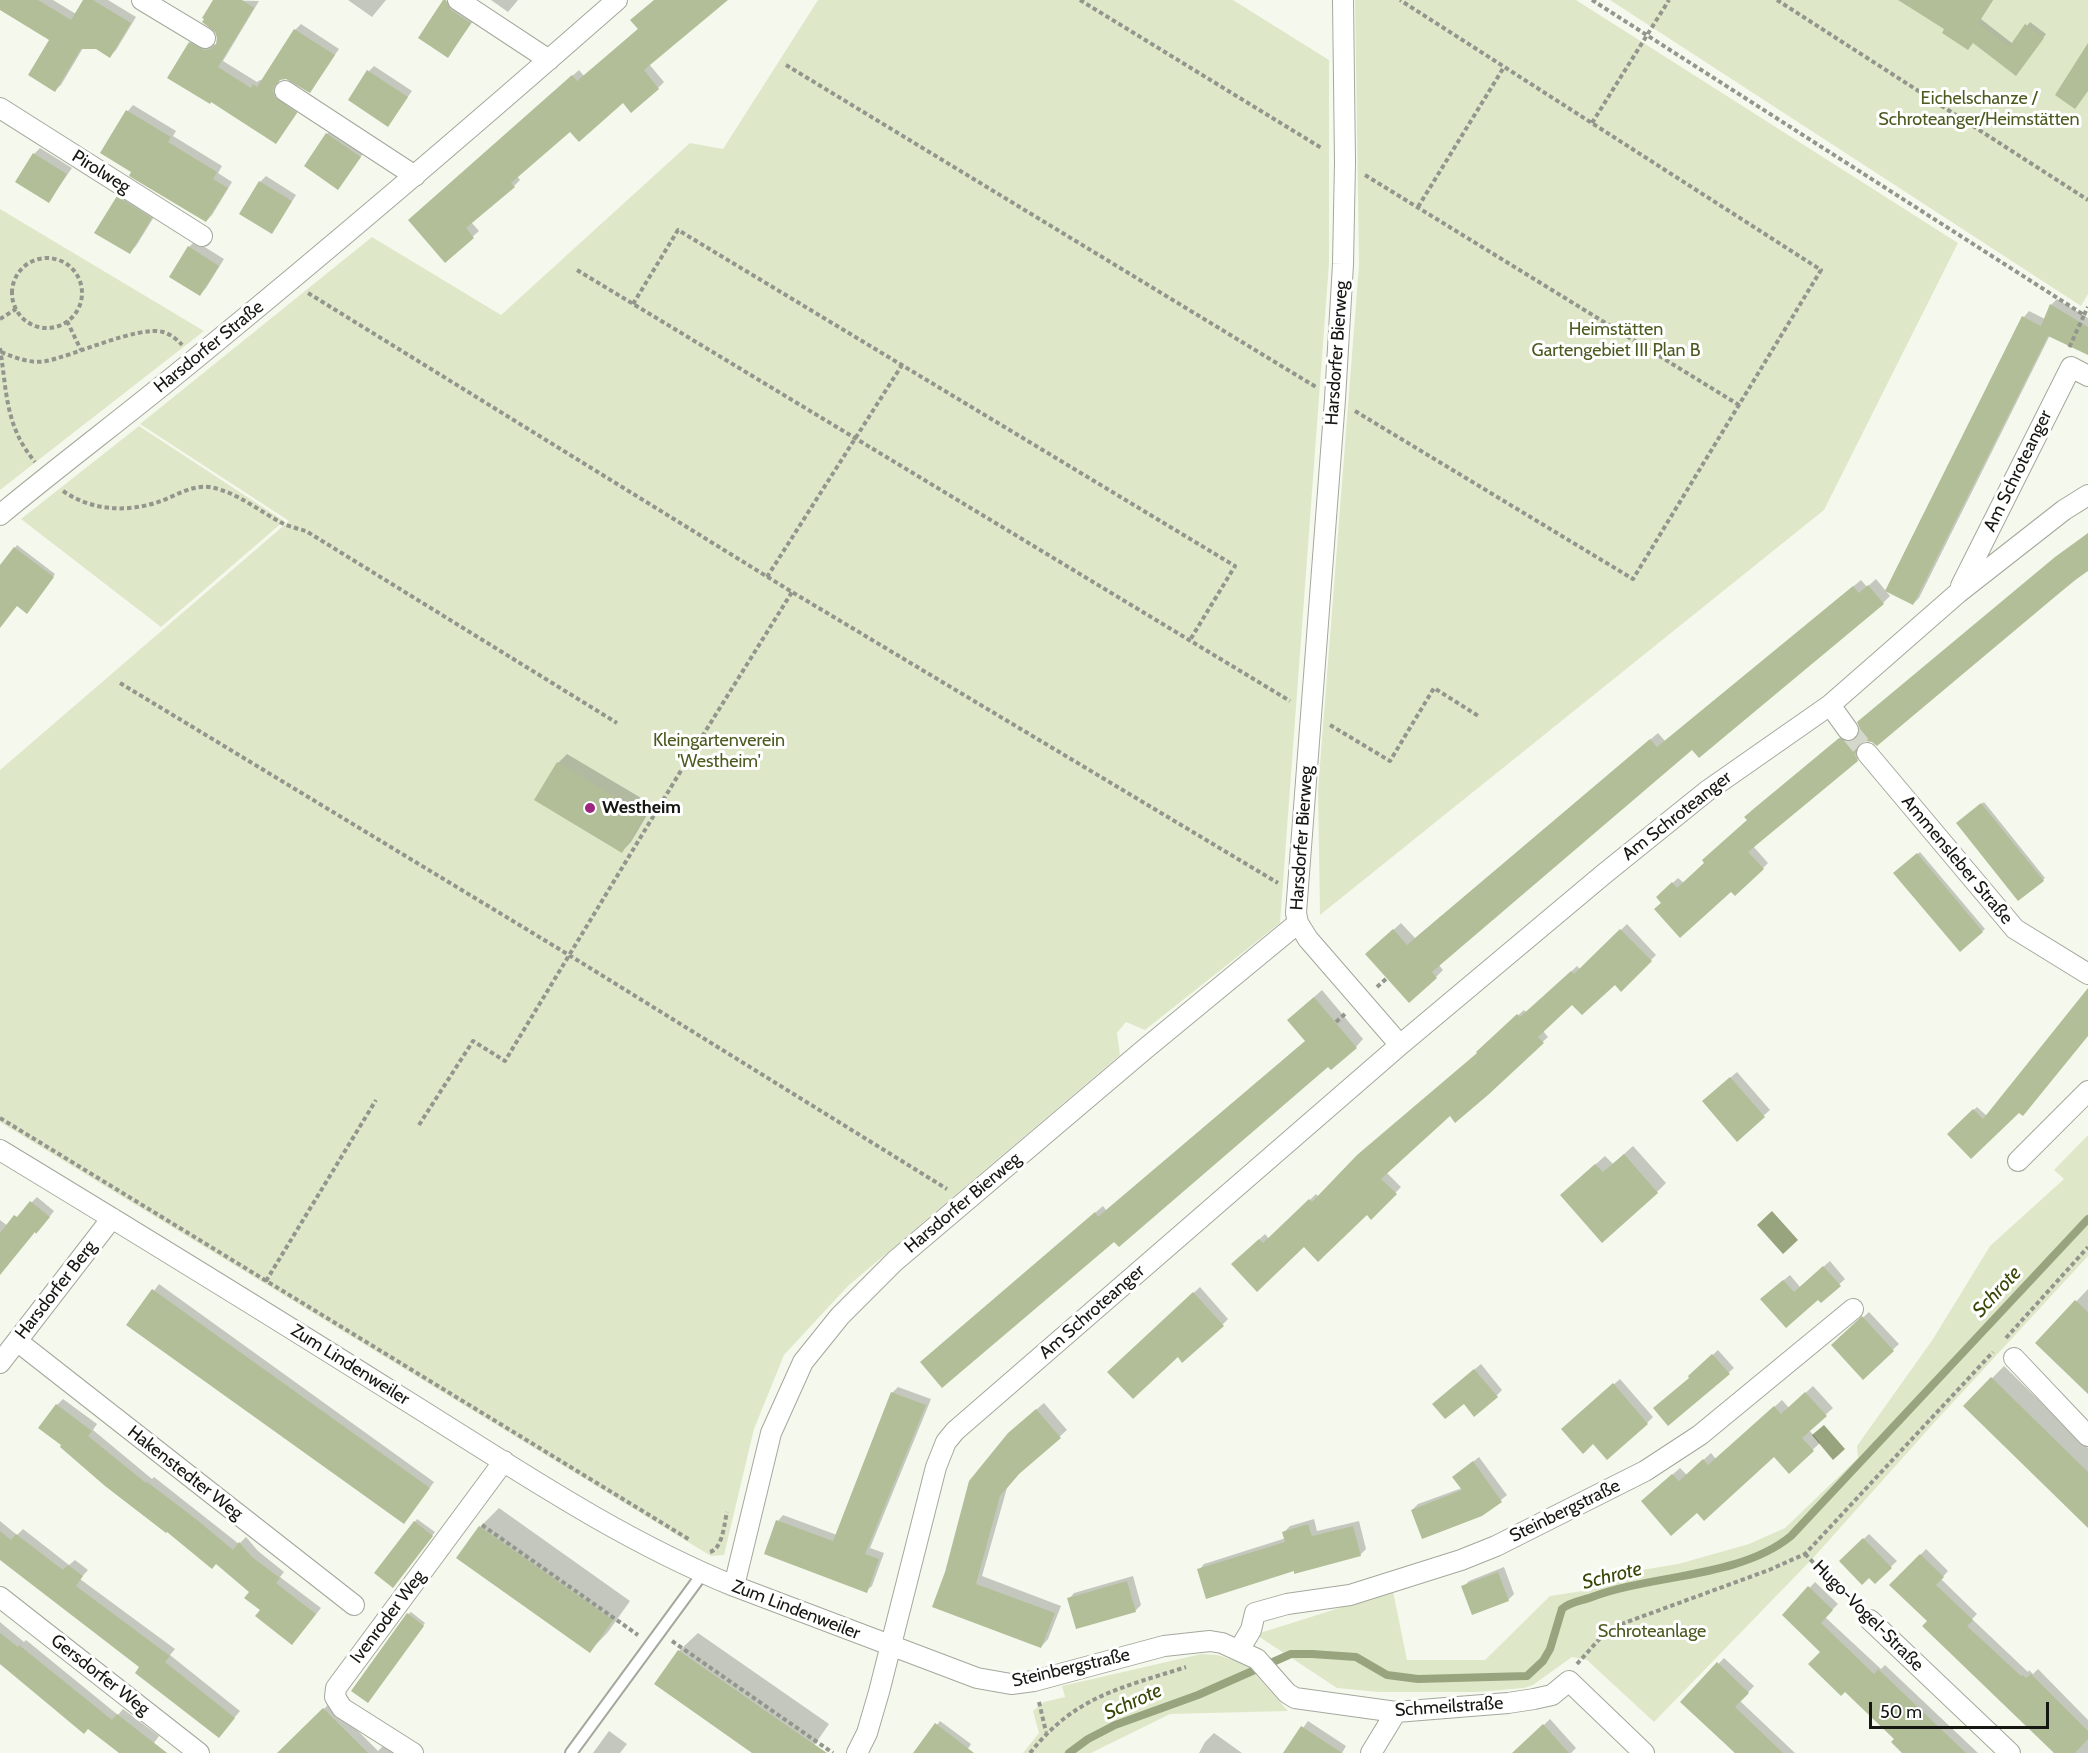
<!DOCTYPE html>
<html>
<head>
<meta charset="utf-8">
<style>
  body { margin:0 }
  #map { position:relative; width:2088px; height:1753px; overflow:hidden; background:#f5f9ed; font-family:Cabin,sans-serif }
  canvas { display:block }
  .scale { position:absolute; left:1869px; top:1702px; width:180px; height:27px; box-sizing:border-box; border:3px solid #161713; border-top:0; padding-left:8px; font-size:18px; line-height:21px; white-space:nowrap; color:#161713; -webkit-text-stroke:4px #fff; paint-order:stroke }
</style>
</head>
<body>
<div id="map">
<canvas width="2088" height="1753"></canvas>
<div class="scale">50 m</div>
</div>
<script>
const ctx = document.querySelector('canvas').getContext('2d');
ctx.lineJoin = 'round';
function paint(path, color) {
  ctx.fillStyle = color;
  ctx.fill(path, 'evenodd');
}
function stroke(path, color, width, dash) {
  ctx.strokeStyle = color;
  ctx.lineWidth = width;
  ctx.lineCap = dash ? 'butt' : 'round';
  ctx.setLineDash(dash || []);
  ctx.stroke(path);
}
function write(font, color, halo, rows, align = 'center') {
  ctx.font = font + ' Cabin,sans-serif';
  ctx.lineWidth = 6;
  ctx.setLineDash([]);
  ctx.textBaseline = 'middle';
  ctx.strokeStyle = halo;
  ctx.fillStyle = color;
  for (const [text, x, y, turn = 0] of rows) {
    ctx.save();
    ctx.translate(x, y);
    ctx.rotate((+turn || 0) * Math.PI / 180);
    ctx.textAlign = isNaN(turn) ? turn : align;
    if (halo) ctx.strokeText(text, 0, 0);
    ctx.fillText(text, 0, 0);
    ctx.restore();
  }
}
paint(new Path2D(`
  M818,0H1233L1329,60V263L1280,923L1145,1030L1126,1022L1117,1033L1120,1055L848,1286L784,1355L754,1429L724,1555L711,1556L0,1122V770L289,521L140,424L372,237L501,315L690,143L723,149Z
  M1355,0H1576L1958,243L1824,510L1320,915L1318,790L1359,265Z
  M1610,0H2088V294L2081,306Z
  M0,209L204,331L0,490Z
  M139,426L284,521L161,627L21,519Z
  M2088,1135V1256L1933,1424L1814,1557L1654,1722L1587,1660L1572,1657L1533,1685L1524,1688L1477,1692H1378L1337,1688L1258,1636L1260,1633L1393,1591L1407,1660H1485L1550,1596L1589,1590L1605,1576L1678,1564L1749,1544L1785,1528L1858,1458L1857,1446L1933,1339L1990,1246L2064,1179L2054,1170Z
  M1201,1654L1218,1655L1247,1665L1288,1711L1170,1714L1091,1753H1023L1039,1733L1033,1711L1044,1702L1065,1697L1062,1686Z`), '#dee8c9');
paint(new Path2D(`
  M1772,1211L1798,1240L1783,1254L1757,1225Z
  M1824,1425L1845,1449L1833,1460L1812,1435Z`), '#98a47e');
paint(new Path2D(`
  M10,0H53L76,14L85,0H108L136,17L116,50L110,56L97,48H83L61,85L55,90L51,40Z
  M215,0L259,1L223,61L257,82L260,80L263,81L295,30L301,24L339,49L310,91L287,78L280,79L278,84L280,91L301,107L276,142L190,43L196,38L211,45L217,44Z
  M348,0H386L372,17Z
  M449,0L476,17L448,56L447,2Z
  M491,0H518L508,12Z
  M655,0H725L649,64L664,82L658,88L631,111L623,101L570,130L517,176L520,180L514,186L471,222L479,231L445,261L416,214L579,70L584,76L639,28Z
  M1901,0H1993L1981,19L2013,44L2030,22L2046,34L2020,70L1974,41L1946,29Z
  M374,66L412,91L388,125L369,71Z
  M133,105L176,131L173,136L222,166L218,173L232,182L212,215L206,221L102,152L128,111Z
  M333,128L365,151L338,188L327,134Z
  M40,148L72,168L49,201L34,154Z
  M266,176L296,195L277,226L271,232L260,182Z
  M124,191L157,212L136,246L130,252L118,197Z
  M195,241L224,259L206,288L200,294L189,247Z
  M2057,299L2088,318V353L2050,335L1919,598L1913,604L2024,317L2029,311L2045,319L2051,305Z
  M2088,533V570L1872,741H1863L1860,748L1863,754L1857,760L1753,846L1768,863L1763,868L1731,890L1663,902L1658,897L1678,878L1684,883L1748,820L1751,811L1846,733L1855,737L1859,735Z
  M17,545L55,574L29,609L17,605L0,626V568Z
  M1876,579L1890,596L1883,603L1699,755L1692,748L1438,964L1443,970L1436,977L1374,947L1401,923L1415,938L1658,733L1665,741L1861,580L1867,587Z
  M567,754L653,805L631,842L622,851L558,763Z
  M1984,802L2045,878L2043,880L1960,821Z
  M1920,852L1985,929L1960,950L1895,873Z
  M1627,924L1656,955L1621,990L1615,983L1572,1003L1543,1031L1548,1037L1487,1093L1450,1114L1386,1172L1401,1187L1371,1218L1367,1213L1304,1245L1233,1264L1265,1234L1269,1239L1316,1194L1319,1197L1479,1053L1483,1046L1524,1010L1527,1013L1577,966L1581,970Z
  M1322,990L1363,1039L1356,1047L1331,1068L1329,1065L1114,1240L922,1362L1103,1206L1106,1210L1307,1040L1296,1013Z
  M2088,998V1034L2019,1111L1949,1134L1977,1107L1987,1116Z
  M1737,1072L1770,1110L1737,1139L1709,1096Z
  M1633,1146L1666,1183L1657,1192L1571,1186L1605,1156L1613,1164Z
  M37,1197L54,1211L42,1226L0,1252V1220L8,1226Z
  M1830,1261L1845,1279L1821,1301L1818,1298L1768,1293L1790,1275L1800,1287Z
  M159,1284L434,1482L409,1516L129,1325Z
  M1200,1287L1228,1319L1222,1325L1178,1355L1109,1372Z
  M2088,1289V1392L2037,1343Z
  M1869,1312L1899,1344L1863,1377L1833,1345Z
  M1718,1350L1734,1368L1668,1424L1691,1377L1690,1376Z
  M1481,1364L1502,1390L1497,1395L1464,1402L1440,1398Z
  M2004,1366L2088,1448V1526L1965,1406Z
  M1620,1379L1653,1417L1647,1423L1594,1442L1569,1424Z
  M1813,1386L1833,1408L1809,1430L1820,1443L1789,1471L1774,1455L1650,1494L1680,1468L1687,1475L1711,1453L1716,1459L1782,1400L1789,1408Z
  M898,1387L931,1399L870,1548L884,1553L872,1586L866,1591L778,1521L783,1515L837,1535L892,1393Z
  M63,1399L97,1424L93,1430L152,1479L154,1477L239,1544L246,1537L258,1551L284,1572L280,1577L321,1608L298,1637L262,1610L251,1592L217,1562L212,1567L57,1405Z
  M1044,1403L1067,1430L1023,1469L1007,1488L982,1576L1061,1606L1048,1639L1041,1647L934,1607L1017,1426Z
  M1479,1457L1507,1495L1501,1500L1482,1515L1412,1510L1418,1504L1462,1488L1454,1477Z
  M499,1508L630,1601L608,1632L590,1651L458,1558L480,1527Z
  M417,1519L435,1532L396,1583L376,1573Z
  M1314,1519L1317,1531L1359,1521L1366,1549L1360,1555L1295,1570H1199L1204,1564L1286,1538L1284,1532L1290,1526Z
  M0,1521L17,1535L23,1529L69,1565L75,1560L88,1570L80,1579L175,1649L170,1655L240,1711L224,1730L0,1558Z
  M1869,1534L1897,1561L1875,1582L1869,1576L1841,1561Z
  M1926,1549L1948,1571L1941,1579L1977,1614L1972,1619L2028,1672L2029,1670L2033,1674L2038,1669L2088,1720V1753H2057L1929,1621L1892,1585Z
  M1504,1567L1514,1594L1508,1600L1463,1587L1469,1581Z
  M1133,1576L1141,1605L1135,1611L1069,1599L1074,1593Z
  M1815,1582L1838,1604L1825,1617L1881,1669L1885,1665L1978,1753H1904L1896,1739L1822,1651L1784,1615Z
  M411,1612L425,1623L371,1698L408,1614Z
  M0,1622L24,1642L26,1640L118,1715L123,1709L159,1736L154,1743L167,1753H122L0,1664Z
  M698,1633L829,1724L809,1753H754L679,1651Z
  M1724,1658L1754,1686L1740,1701L1795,1753H1735L1682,1702Z
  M330,1703L378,1751L384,1745L397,1753H295L287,1745Z
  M1550,1719L1576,1748L1571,1753H1519L1517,1751Z
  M940,1721L971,1744L965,1753H915Z
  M1308,1721L1346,1746L1342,1753H1285Z
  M609,1731L627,1744L620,1753H593Z
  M1214,1733L1242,1753H1199L1205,1742Z`), '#0003');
stroke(new Path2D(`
  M1069,1753L1088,1739L1115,1725L1198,1695L1291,1654H1312L1356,1657L1387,1675L1418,1679L1527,1676L1543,1661L1550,1649L1562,1609C1571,1601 1582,1601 1592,1597C1653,1574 1740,1578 1791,1536L2088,1219`), '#98a47e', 8);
paint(new Path2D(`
  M0,0H38L71,20L83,0H93L131,23L110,58L96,49H81L55,92L28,75L49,40L0,10Z
  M213,0H242L254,8L218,67L251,88L253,84L257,87L294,29L335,55L310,93L286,79L280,80L275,85L273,91L275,97L297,113L276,144L211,102L210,104L167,78L189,42L204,50L210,49L216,44L217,38L215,32L202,22L204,19L202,18Z
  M443,0H446L451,10L471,23L448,58L418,38Z
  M654,0H728L644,70L659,89L631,113L623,103L579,142L570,132L511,183L515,187L466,228L474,238L445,263L408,220L572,75L577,81L638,29L630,20Z
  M1898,0H1993L1978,23L2009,47L2025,24L2044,38L2016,76L1973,43L1968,50L1942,33L1944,29Z
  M2088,43V91L2075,109L2055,95Z
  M367,70L408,97L388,127L348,100Z
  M126,110L171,137L168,142L217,172L213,179L228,188L206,222L129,176L131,172L100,153Z
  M326,133L361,157L338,190L304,166Z
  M33,153L67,174L49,203L15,182Z
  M259,181L292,201L272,234L239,214Z
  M117,196L152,218L130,254L94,233Z
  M188,246L219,266L200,296L169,277Z
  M2050,304L2088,327V355L2048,336L1913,605L1885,591L2022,316L2041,326Z
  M2088,533V571L2075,580L1877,746L1872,742L1865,741L1859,744L1855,755L1858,761L1748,852L1764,869L1735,896L1731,892L1680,938L1654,909L1661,903L1656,897L1672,882L1677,888L1704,863L1702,860L1747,820L1744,817L1839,738L1849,742L1855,739L1860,729L1857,722L2055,557Z
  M14,547L54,577L27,614L17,606L0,628V565Z
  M1868,585L1884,604L1699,758L1692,750L1432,972L1437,978L1409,1003L1365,954L1393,929L1407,945L1650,739L1657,747L1853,586L1859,593Z
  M557,762L645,815L622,853L534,800Z
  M1981,803L2044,881L2018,901L1956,823Z
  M1917,853L1983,932L1960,952L1893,873Z
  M1620,929L1652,961L1621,992L1615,985L1582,1015L1572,1005L1538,1037L1544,1043L1488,1095L1455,1123L1450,1116L1381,1179L1397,1194L1371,1220L1367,1215L1318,1262L1304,1247L1257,1292L1231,1264L1259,1239L1263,1243L1309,1199L1312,1202L1357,1155L1477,1053L1476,1052L1517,1014L1520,1017L1571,971L1574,974Z
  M2088,988V1036L2023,1116L2019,1113L1971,1159L1947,1134L1973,1109L1983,1119Z
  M1314,997L1357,1048L1331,1070L1328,1067L1119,1247L1114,1242L942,1388L920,1362L1095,1212L1098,1217L1305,1041L1287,1020Z
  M1730,1077L1765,1117L1737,1142L1702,1101Z
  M1624,1154L1658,1193L1602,1243L1560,1195L1595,1164L1603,1172Z
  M30,1201L50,1217L36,1234L35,1232L0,1275V1233L14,1215L17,1217Z
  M1823,1266L1841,1286L1821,1303L1818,1300L1786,1328L1760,1299L1783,1280L1794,1292Z
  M152,1289L430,1488L404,1524L126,1325Z
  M1193,1292L1224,1326L1182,1363L1178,1357L1133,1399L1107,1372Z
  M2075,1300L2088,1312V1394L2035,1343Z
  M1862,1316L1894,1351L1863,1380L1831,1345Z
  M1712,1354L1730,1374L1668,1426L1653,1408L1689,1378L1688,1376Z
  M1474,1369L1498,1397L1474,1417L1464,1404L1445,1419L1432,1404Z
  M1991,1377L2088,1472V1528L1963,1406Z
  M1613,1383L1648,1424L1607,1460L1593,1444L1583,1454L1561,1429Z
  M891,1392L926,1405L865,1554L879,1559L867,1593L764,1554L776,1520L833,1541Z
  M1805,1392L1827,1416L1802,1438L1814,1451L1789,1474L1774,1457L1704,1521L1697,1513L1671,1536L1641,1501L1672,1474L1679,1481L1703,1459L1708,1465L1774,1406L1781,1414Z
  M56,1404L92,1431L88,1436L146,1483L147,1482L196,1519L233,1550L239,1542L252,1557L280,1578L276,1583L316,1614L292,1645L255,1616L260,1610L244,1598L249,1592L216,1564L212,1569L167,1532L166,1533L105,1486L60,1447L61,1445L38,1428Z
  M1036,1409L1061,1438L1019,1474L1000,1496L976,1584L1055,1613L1041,1648L932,1607L945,1572L969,1481L1008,1433Z
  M1473,1461L1502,1502L1482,1516L1422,1539L1411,1510L1462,1490L1452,1477Z
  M414,1521L433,1536L393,1588L374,1573Z
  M1308,1524L1312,1536L1353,1526L1361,1556L1294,1574V1571L1206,1599L1197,1569L1285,1542L1282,1532Z
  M479,1526L613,1620L590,1653L456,1558Z
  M0,1531L11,1540L16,1534L63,1570L68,1565L83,1576L76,1586L170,1656L165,1662L235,1718L219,1738L135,1673L139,1667L0,1560Z
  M1863,1538L1892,1568L1875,1584L1869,1578L1862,1585L1839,1561Z
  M1920,1554L1944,1577L1936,1585L1973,1620L1967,1626L2021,1676L2023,1675L2026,1678L2031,1674L2088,1731V1739L2075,1753H2054L1922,1626L1927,1621L1889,1585Z
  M1498,1572L1509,1601L1472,1615L1461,1586Z
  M1127,1581L1136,1612L1076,1629L1067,1598Z
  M1808,1586L1833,1610L1821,1623L1874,1674L1878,1669L1966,1753H1902L1891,1742L1894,1739L1845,1692L1841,1696L1808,1664L1820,1652L1782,1615Z
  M407,1613L424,1626L368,1703L351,1691Z
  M0,1633L18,1647L19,1645L112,1720L117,1714L167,1753H119L88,1729L84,1734L0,1664Z
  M678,1650L789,1727L827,1753H752L654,1684Z
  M1717,1662L1749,1693L1735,1707L1783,1753H1735L1680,1702Z
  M323,1708L368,1753H277Z
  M935,1723L974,1753H913Z
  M1543,1724L1569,1753H1512Z
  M1301,1726L1342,1753H1283Z`), '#b2be97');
stroke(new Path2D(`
  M1848,730L1867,753`), '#d4d7cc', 20, [20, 10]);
const lane = new Path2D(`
  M571,1753L703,1573`);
const street = new Path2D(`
  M142,0L205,38
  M458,0L549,60
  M1343,0L1345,162L1343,264L1335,399L1296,913L1298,923L1308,939L1400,1045
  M285,91L415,176
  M0,108L202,236
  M0,515C64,462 131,412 195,359C338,242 478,122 617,0
  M1961,586L2071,367L2088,376
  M1830,705L1848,730
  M1867,753L2015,929L2088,974
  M0,1150C135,1232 269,1314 402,1398C510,1465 616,1538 734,1586L977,1678L1011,1684L1034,1681L1164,1646L1210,1641L1222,1643L1257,1659L1287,1693L1295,1698L1396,1712L1508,1703L1534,1699L1552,1695L1569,1681L1644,1753
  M2018,1161L2088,1091
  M17,1341L354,1605
  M2014,1358L2088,1436
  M0,1363L112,1218
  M734,1586L771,1433L803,1362L840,1316L895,1261L1145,1049L1298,923
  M0,1597L199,1753
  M1870,1620L2010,1753
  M1239,1650L1251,1630L1255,1613L1287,1604L1350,1595L1461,1560L1496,1546L1645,1471L1700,1435L1853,1309
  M413,1753L342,1708L335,1697L336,1688L504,1461
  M857,1753L867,1733L879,1692L936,1467L946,1442L955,1431L1400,1045L1604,874L1707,791L1830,705L1958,593L2064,510L2088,495
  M1371,1753L1396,1712`);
stroke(lane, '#a4a89c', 14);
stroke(street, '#a4a89c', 22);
stroke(new Path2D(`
  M1080,0L1323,149
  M1592,0L2084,315L2069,348
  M1777,0L2088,200
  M786,65L1316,387
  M1592,123L1669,0
  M1365,175L1739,405
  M1418,207L1504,67
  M12 293a35 35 0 1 1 70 0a35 35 0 1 1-70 0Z
  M577,270L1290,701
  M308,293L792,592L1278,883
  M633,304L678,230L1235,566L1190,640
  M2084,315L2088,307
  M0,319L16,309
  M67,321L81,350
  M0,348C7,392 5,426 35,462
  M1,352C16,358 31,364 46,361C73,356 139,325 163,332C170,334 177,339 182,345
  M1355,411L1633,579L1821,270L1400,0
  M63,491C92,511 128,513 161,501C177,495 192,485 209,487C236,491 260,512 284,524C291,527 299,529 306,531L617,723
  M767,577L902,365
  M120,683L569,955L947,1189
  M1330,725L1390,761L1434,688L1480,717
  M1377,987L1387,978
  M1336,1022L1346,1013
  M0,1118L690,1540
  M419,1125L473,1041L505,1061L685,764L792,592
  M266,1281L376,1100
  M2006,1338L2088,1247
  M482,1525L638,1635
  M710,1552C723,1548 724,1524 727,1512
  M1805,1554L1857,1607
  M672,1641L833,1753
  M1577,1664L1603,1635L1616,1626L1769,1570L1805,1554L1993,1352
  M1039,1702L1046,1732
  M1030,1753C1075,1696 1121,1688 1186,1667`), '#93968d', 4, [4.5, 3]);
stroke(lane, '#fff', 10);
stroke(street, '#fff', 20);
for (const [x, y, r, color] of [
  [590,808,6,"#9d2681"]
]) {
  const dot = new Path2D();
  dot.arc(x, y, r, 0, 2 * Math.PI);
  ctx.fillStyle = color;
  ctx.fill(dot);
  stroke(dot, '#fff', 2);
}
write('18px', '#4c5a20', '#fff', [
  ["Eichelschanze /",1979,99],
  ["Schroteanger/Heimstätten",1979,120],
  ["Heimstätten",1616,330],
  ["Gartengebiet III Plan B",1616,351],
  ["Kleingartenverein",719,741],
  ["'Westheim'",719,762],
  ["Schroteanlage",1652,1632]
]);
write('18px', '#161713', '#fff', [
  ["Pirolweg",101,172,32],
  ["Harsdorfer Straße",209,347,-39],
  ["Harsdorfer Bierweg",1337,353,-86],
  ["Am Schroteanger",2018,471,-64],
  ["Am Schroteanger",1677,816,-38],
  ["Harsdorfer Bierweg",1302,838,-86],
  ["Ammensleber Straße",1957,860,50],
  ["Harsdorfer Bierweg",963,1203,-40],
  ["Harsdorfer Berg",56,1290,-52],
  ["Am Schroteanger",1092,1312,-41],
  ["Zum Lindenweiler",350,1365,32],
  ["Hakenstedter Weg",185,1473,38],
  ["Steinbergstraße",1565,1511,-26],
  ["Zum Lindenweiler",796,1610,21],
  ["Hugo-Vogel-Straße",1868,1616,45],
  ["Ivenroder Weg",388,1617,-53],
  ["Steinbergstraße",1071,1668,-13],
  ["Gersdorfer Weg",100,1675,38],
  ["Schmeilstraße",1449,1707,-4]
]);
write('bold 18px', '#161713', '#fff', [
  ["Westheim",602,808]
], 'left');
write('italic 20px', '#384606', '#fff', [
  ["Schrote",1997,1292,-47],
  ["Schrote",1612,1576,-14],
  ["Schrote",1133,1702,-24]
]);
</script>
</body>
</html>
